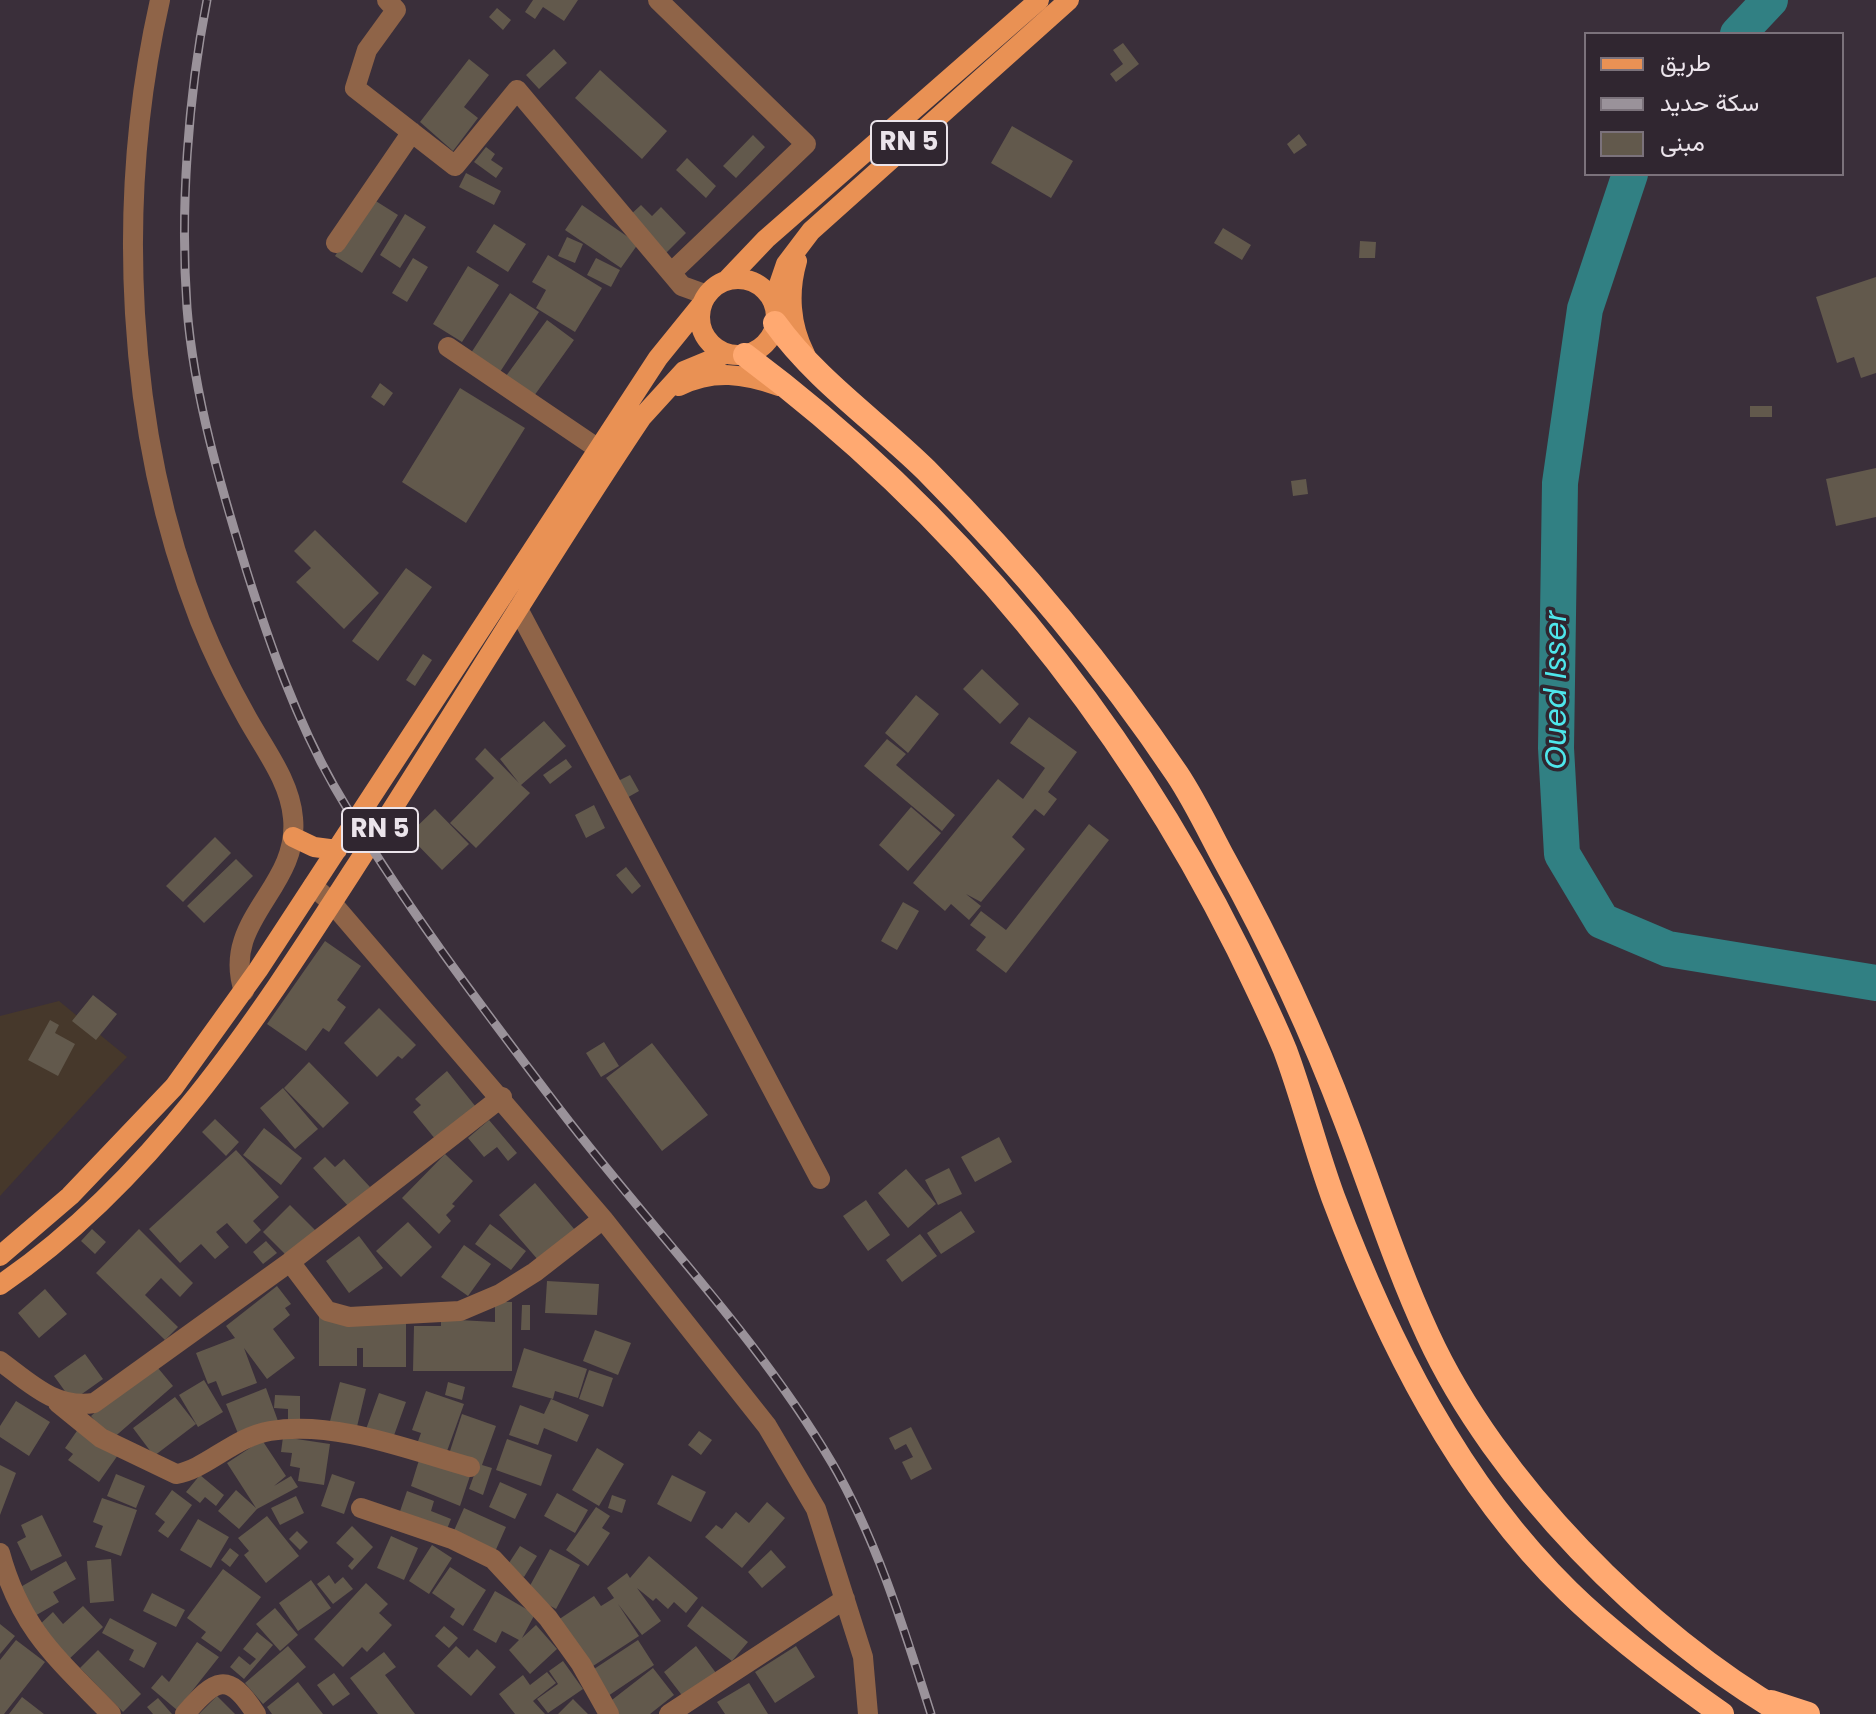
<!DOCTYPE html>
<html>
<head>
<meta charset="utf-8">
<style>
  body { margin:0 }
  #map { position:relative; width:1876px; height:1714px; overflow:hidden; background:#3a2f3a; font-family:Poppins,Vazirmatn,sans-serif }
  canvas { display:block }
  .legend { position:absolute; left:1584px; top:32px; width:260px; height:144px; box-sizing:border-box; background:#302630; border:2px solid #7b727b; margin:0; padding:10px 14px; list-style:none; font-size:24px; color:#ebe4eb }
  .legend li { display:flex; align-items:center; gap:16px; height:40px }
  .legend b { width:40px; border:2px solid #7b727b }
</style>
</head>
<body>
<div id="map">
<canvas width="1876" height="1714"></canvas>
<ul class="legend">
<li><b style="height:10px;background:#e99154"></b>طريق</li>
<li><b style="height:10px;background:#9a929a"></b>سكة حديد</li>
<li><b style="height:22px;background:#62594c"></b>مبنى</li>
</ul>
</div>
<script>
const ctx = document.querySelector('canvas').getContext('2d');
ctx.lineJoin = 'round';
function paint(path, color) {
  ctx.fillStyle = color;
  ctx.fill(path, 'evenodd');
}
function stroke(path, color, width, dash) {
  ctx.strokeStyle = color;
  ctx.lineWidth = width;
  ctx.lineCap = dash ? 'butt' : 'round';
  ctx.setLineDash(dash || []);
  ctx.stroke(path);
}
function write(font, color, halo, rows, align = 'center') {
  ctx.font = font + ' Poppins,sans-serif';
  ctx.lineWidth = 7;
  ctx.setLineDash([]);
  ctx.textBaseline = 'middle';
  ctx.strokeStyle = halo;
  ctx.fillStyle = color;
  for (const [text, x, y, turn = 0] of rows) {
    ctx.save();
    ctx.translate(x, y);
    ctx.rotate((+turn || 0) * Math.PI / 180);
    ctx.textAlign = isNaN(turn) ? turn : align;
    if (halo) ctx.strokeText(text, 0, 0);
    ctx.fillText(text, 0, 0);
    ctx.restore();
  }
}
paint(new Path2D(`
  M59,1001L127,1057L0,1196V1016Z`), '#46382b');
stroke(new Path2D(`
  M1738,34L1770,0
  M1630,174L1585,309L1560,483L1556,748L1562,854L1602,921L1668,949L1876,983`), '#318083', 36);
paint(new Path2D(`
  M533,0H578L564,21L543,7L535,19L525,12Z
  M497,8L511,20L503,30L489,17Z
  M1123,43L1139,64L1116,82L1110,74L1123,64L1113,50Z
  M554,49L567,63L539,89L526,75Z
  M469,59L489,75L464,107L478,118L453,151L420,122Z
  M600,70L667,131L642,159L575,98Z
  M1012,126L1073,161L1051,198L991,163Z
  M1299,134L1307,145L1294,154L1287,144Z
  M753,135L765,147L736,178L723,166Z
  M486,147L495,154L491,160L503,168L496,178L474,162Z
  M687,158L716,186L706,198L676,170Z
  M466,173L501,191L494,205L459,187Z
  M371,198L398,215L362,273L335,256Z
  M582,205L638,244L621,268L565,230Z
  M641,205L652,216L661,207L686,233L665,254L628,217Z
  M405,214L426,227L400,268L380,255Z
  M494,224L526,244L508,272L476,252Z
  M1223,228L1251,245L1242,260L1214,243Z
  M567,237L583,244L575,263L558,256Z
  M1360,241L1376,242L1375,258H1359Z
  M548,255L602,288L575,332L536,308L546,290L532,282Z
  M413,258L428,267L407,302L392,293Z
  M596,258L620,270L611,287L587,275Z
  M468,266L499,285L462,342L433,324Z
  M1876,277V373L1861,378L1854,357L1837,363L1816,297Z
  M510,293L539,312L500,372L471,353Z
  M547,320L574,340L534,396L506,376Z
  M380,383L393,393L384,406L371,397Z
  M460,388L525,428L466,523L402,482Z
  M1750,406H1772V417H1750Z
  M1876,468V517L1836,526L1826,479Z
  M1306,479L1308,494L1293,496L1291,481Z
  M315,530L379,593L344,629L296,582L311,568L294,551Z
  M406,568L432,587L378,661L352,641Z
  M423,654L432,660L415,686L406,680Z
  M982,669L1019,704L1000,724L963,689Z
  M916,695L939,714L908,753L885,733Z
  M1029,717L1077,752L1048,792L1057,799L1044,816L1035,809L1012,837L1025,849L981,902L966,894L981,906L969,920L951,904L945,911L913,883L998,779L1023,799L1045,768L1010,743Z
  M544,721L566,746L521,785L530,793L476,848L450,823L494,778L475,759L485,748L519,783L500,759Z
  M887,739L906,754L896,765L955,815L942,831L864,766Z
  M566,759L572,767L550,784L543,775Z
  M630,775L639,791L623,800L614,783Z
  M594,805L605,828L586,838L575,815Z
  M911,807L941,833L908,871L879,845Z
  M435,809L469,844L442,870L408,835Z
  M1089,824L1109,840L1006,973L976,950L986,937L970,925L981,911L1006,930Z
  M215,837L231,853L183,902L166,886Z
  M236,859L253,876L204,923L187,906Z
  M626,867L641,886L632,894L616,875Z
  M903,902L919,911L897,950L881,941Z
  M325,941L361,966L337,1000L346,1007L329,1032L323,1028L306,1051L267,1024Z
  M93,995L117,1014L96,1040L72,1021Z
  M379,1008L416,1045L402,1059L398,1056L377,1077L344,1043Z
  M50,1020L59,1025L55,1033L75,1044L58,1076L28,1060Z
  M604,1042L619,1066L601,1077L586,1053Z
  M652,1043L708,1115L662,1151L606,1078Z
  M309,1062L349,1103L323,1128L284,1088Z
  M447,1071L476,1107L436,1140L413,1112L421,1105L415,1099Z
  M283,1088L318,1129L295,1149L260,1108Z
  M215,1119L239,1142L226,1156L202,1132Z
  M489,1120L517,1153L508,1161L497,1147L484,1157L468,1138Z
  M264,1128L302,1158L281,1185L243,1155Z
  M999,1137L1012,1162L975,1182L961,1157Z
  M236,1150L279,1197L253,1221L261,1230L246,1244L227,1223L216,1232L229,1247L215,1259L201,1244L180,1263L149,1229Z
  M445,1154L473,1181L452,1204L455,1206L446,1215L451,1221L439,1234L402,1198Z
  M325,1157L335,1167L344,1159L370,1187L349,1207L313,1168Z
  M949,1168L962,1194L938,1205L925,1180Z
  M906,1169L936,1204L908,1228L878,1193Z
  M535,1183L575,1230L539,1261L499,1215Z
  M866,1200L890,1235L868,1251L843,1216Z
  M290,1205L317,1232L290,1259L263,1232Z
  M961,1211L975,1232L941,1254L927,1233Z
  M408,1222L432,1247L401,1277L376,1251Z
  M490,1224L526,1251L511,1270L475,1244Z
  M92,1229L106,1242L95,1254L81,1241Z
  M139,1229L193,1283L180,1297L161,1278L145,1295L178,1327L165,1340L96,1273Z
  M920,1234L937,1256L902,1282L886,1260Z
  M359,1236L383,1268L349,1293L326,1261Z
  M266,1241L277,1253L263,1264L253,1252Z
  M464,1245L491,1264L468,1296L441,1277Z
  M547,1281L599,1284L597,1315L545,1313Z
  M277,1286L291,1304L285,1308L290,1315L273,1329L295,1358L267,1379L244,1348L257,1383L222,1396L216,1381L208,1384L196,1353L235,1338L226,1326Z
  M45,1289L67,1314L39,1338L18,1313Z
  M495,1302H512V1371H413L414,1326H441V1319L495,1322Z
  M522,1305H530V1330H521Z
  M319,1317H406V1367H363V1348H357V1366H319Z
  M595,1330L631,1343L618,1375L583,1361Z
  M524,1348L587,1369L578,1398L555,1391L553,1399L512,1387Z
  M85,1354L103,1379L72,1401L54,1376Z
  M153,1362L173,1386L111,1440L91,1416Z
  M589,1370L613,1378L603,1407L579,1399Z
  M204,1380L223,1412L198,1427L179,1395Z
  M340,1382L366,1389L355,1435L328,1429Z
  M448,1382L465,1387L462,1400L445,1395Z
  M266,1388L278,1421L239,1436L226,1404Z
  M426,1391L464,1404L446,1454L417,1444L421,1433L412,1430Z
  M379,1393L406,1402L392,1441L365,1432Z
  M275,1395L300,1396V1424H288V1409L274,1408Z
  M175,1397L196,1424L154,1456L133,1428Z
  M551,1399L589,1415L577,1442L544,1428L538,1445L509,1435L520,1405L544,1414Z
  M16,1401L50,1422L29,1456L0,1437V1426Z
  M462,1414L496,1426L482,1465L492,1468L483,1495L469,1489L478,1464L449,1454Z
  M911,1427L932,1469L911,1480L902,1462L913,1457L906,1444L895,1450L889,1438Z
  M79,1428L118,1455L99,1482L68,1460L73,1454L65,1448Z
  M699,1431L712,1440L701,1455L688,1445Z
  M283,1437L330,1444L324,1485L298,1481L300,1468L290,1466L292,1453L281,1452Z
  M507,1439L552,1455L541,1486L496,1470Z
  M262,1440L286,1476L274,1486L291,1476L298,1487L257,1509L239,1529L218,1511L236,1490L256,1508L227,1463Z
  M597,1448L624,1464L599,1506L572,1490Z
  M419,1460L470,1476L460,1506L411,1486Z
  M0,1465L16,1473L0,1515Z
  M116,1474L145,1486L136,1508L107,1496Z
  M332,1474L355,1482L344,1514L321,1506Z
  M200,1475L224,1495L216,1506L205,1497L200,1503L186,1492Z
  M672,1475L706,1492L691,1522L657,1504Z
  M500,1482L527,1494L515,1519L489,1507Z
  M172,1490L192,1505L168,1538L158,1531L165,1522L155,1514Z
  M407,1491L434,1501L431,1511L451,1519L445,1534L398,1517Z
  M557,1493L588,1510L575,1533L544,1516Z
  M612,1495L626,1500L622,1513L608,1508Z
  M296,1496L304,1513L280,1525L271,1508Z
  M102,1498L137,1510L121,1556L95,1547L103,1526L93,1522Z
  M767,1502L785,1518L742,1568L705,1537L716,1525L722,1529L736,1512L749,1523Z
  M596,1507L610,1516L602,1528L610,1533L588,1566L566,1550Z
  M464,1508L506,1527L494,1554L452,1535Z
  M42,1515L62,1556L31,1571L17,1542L26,1537L21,1525Z
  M267,1516L299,1556L266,1583L244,1555L249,1551L238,1538Z
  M198,1519L229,1537L211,1568L180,1550Z
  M352,1526L373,1547L352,1570L348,1566L354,1559L336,1543Z
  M297,1531L308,1542L300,1550L289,1539Z
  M391,1536L418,1548L404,1580L377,1568Z
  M432,1545L452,1558L429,1594L409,1581Z
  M520,1546L537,1556L524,1577L507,1566Z
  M230,1548L239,1555L230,1567L221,1560Z
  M550,1549L580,1565L556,1609L526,1593Z
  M771,1550L786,1567L762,1588L748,1572Z
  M649,1556L698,1598L686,1613L674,1602L668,1609L656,1598L653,1601L637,1588L661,1621L642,1635L618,1604L639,1636L590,1668L558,1620L594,1596L601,1606L614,1598L607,1588L627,1573L630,1578Z
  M111,1559L114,1601L90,1603L87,1561Z
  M66,1561L76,1579L53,1592L59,1602L33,1617L17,1589Z
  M450,1567L486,1590L463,1626L450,1617L455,1609L432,1593Z
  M223,1569L261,1597L221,1652L201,1638L206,1632L187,1618Z
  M329,1575L335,1584L343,1577L353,1589L333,1604L317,1584Z
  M311,1580L331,1608L298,1631L279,1603Z
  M366,1583L388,1604L379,1613L392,1625L367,1652L362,1647L343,1667L314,1639Z
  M495,1591L535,1614L522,1638L536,1625L557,1649L530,1674L509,1650L519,1640L502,1631L496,1643L473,1630Z
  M152,1593L185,1610L176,1627L143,1611Z
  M83,1606L103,1627L67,1661L36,1628L53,1612L63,1624Z
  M702,1606L748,1642L732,1661L687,1626Z
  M275,1608L298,1635L280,1651L256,1624Z
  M110,1618L157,1643L144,1668L129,1660L134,1650L102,1633Z
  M0,1624L15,1636L0,1654Z
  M444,1626L458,1638L449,1648L435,1636Z
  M257,1632L273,1645L244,1679L230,1667L239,1656L250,1665L256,1659L243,1649Z
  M16,1640L45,1662L4,1714H0V1660Z
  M638,1640L654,1665L608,1696L591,1671Z
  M197,1642L219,1657L177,1710L151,1688L162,1675L169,1682Z
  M288,1646L306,1667L263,1704L245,1683Z
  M456,1646L469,1658L477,1649L496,1667L471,1696L437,1666Z
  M696,1646L716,1673L684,1698L664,1672Z
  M796,1646L815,1677L775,1703L755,1672Z
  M98,1650L141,1694L123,1712L80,1668Z
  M384,1652L396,1667L385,1675L415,1714H378L350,1678Z
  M563,1661L583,1689L548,1713L537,1699L558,1684L549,1671Z
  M653,1668L674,1695L650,1714H617L608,1703Z
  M547,1672L556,1683L533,1701L545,1714H515L499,1694L523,1675L530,1685Z
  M334,1673L350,1694L333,1706L317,1685Z
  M298,1682L323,1714H272L267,1707Z
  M749,1683L768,1714H725L717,1702Z
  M217,1696L235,1714H199Z
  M22,1697L44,1714H9Z
  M158,1698L172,1714H153L147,1707Z
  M573,1699L588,1714H558Z`), '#62594c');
stroke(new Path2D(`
  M160,0C115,198 125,431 200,621C213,653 228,684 245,714C262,746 290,780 293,818C300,888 220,920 244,991
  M387,0L396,10L367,50L355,88L455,166L517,90L682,286L707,295
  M658,0L806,144L671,273
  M336,243L412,132
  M448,347L597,448
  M518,609L820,1179
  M313,886L332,903L603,1219L767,1426L816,1509L863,1657L868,1714
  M290,1262L327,1311L349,1317L460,1311L500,1294L535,1272L603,1219
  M0,1361C30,1383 55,1409 94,1403L290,1262L502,1097
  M58,1403L101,1438L176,1474C205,1470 234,1437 270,1431C335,1420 409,1450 470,1467
  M361,1508L452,1539L493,1559L548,1618L581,1664L609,1714
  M0,1553C21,1630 58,1659 111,1714
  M185,1714C215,1679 228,1670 256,1714
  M669,1714L845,1599`), '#8f6448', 20);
stroke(new Path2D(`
  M797,261C788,292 790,325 805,354
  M700 317a38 38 0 1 1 76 0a38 38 0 1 1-76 0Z
  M726,281L766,239L1039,0
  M773,302L786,264L811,231L1069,0
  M679,386C714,369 744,374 779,386
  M293,837L314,847L337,850
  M0,1256L70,1196L174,1087L258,970L658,358L701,305
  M0,1285C152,1181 254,1024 352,872C450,721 542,566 642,417L684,371L725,354`), '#e99154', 20);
stroke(new Path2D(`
  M775,323C816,380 876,421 926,470C1019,564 1103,664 1177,774C1195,801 1209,831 1224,859C1271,944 1312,1031 1346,1122C1373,1193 1396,1266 1428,1335C1495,1481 1647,1635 1785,1714
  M745,355C954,511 1122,716 1238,949C1254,982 1271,1016 1285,1050C1303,1098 1315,1148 1333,1197C1386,1338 1458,1484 1568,1591C1614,1636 1669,1677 1722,1714
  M1771,1702L1808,1714`), '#ffa971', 24);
const rail = new Path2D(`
  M207,0C188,97 180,209 187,308C194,397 221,487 247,572C270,645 296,719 334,786C400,900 481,1006 561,1111C651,1229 756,1334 832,1463C877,1540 904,1629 931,1714`);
stroke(rail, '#9a929a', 9);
stroke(rail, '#302630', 6, [18]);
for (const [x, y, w] of [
  [909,143,76],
  [380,830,76]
]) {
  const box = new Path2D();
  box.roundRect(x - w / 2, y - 22, w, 44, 6);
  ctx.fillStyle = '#302630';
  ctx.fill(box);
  stroke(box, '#ebe4eb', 2);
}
write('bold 26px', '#ebe4eb', null, [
  ["RN 5",909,143],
  ["RN 5",380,830]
]);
write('italic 30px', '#4ee6eb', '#302630', [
  ["Oued Isser",1558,690,-90]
]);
</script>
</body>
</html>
